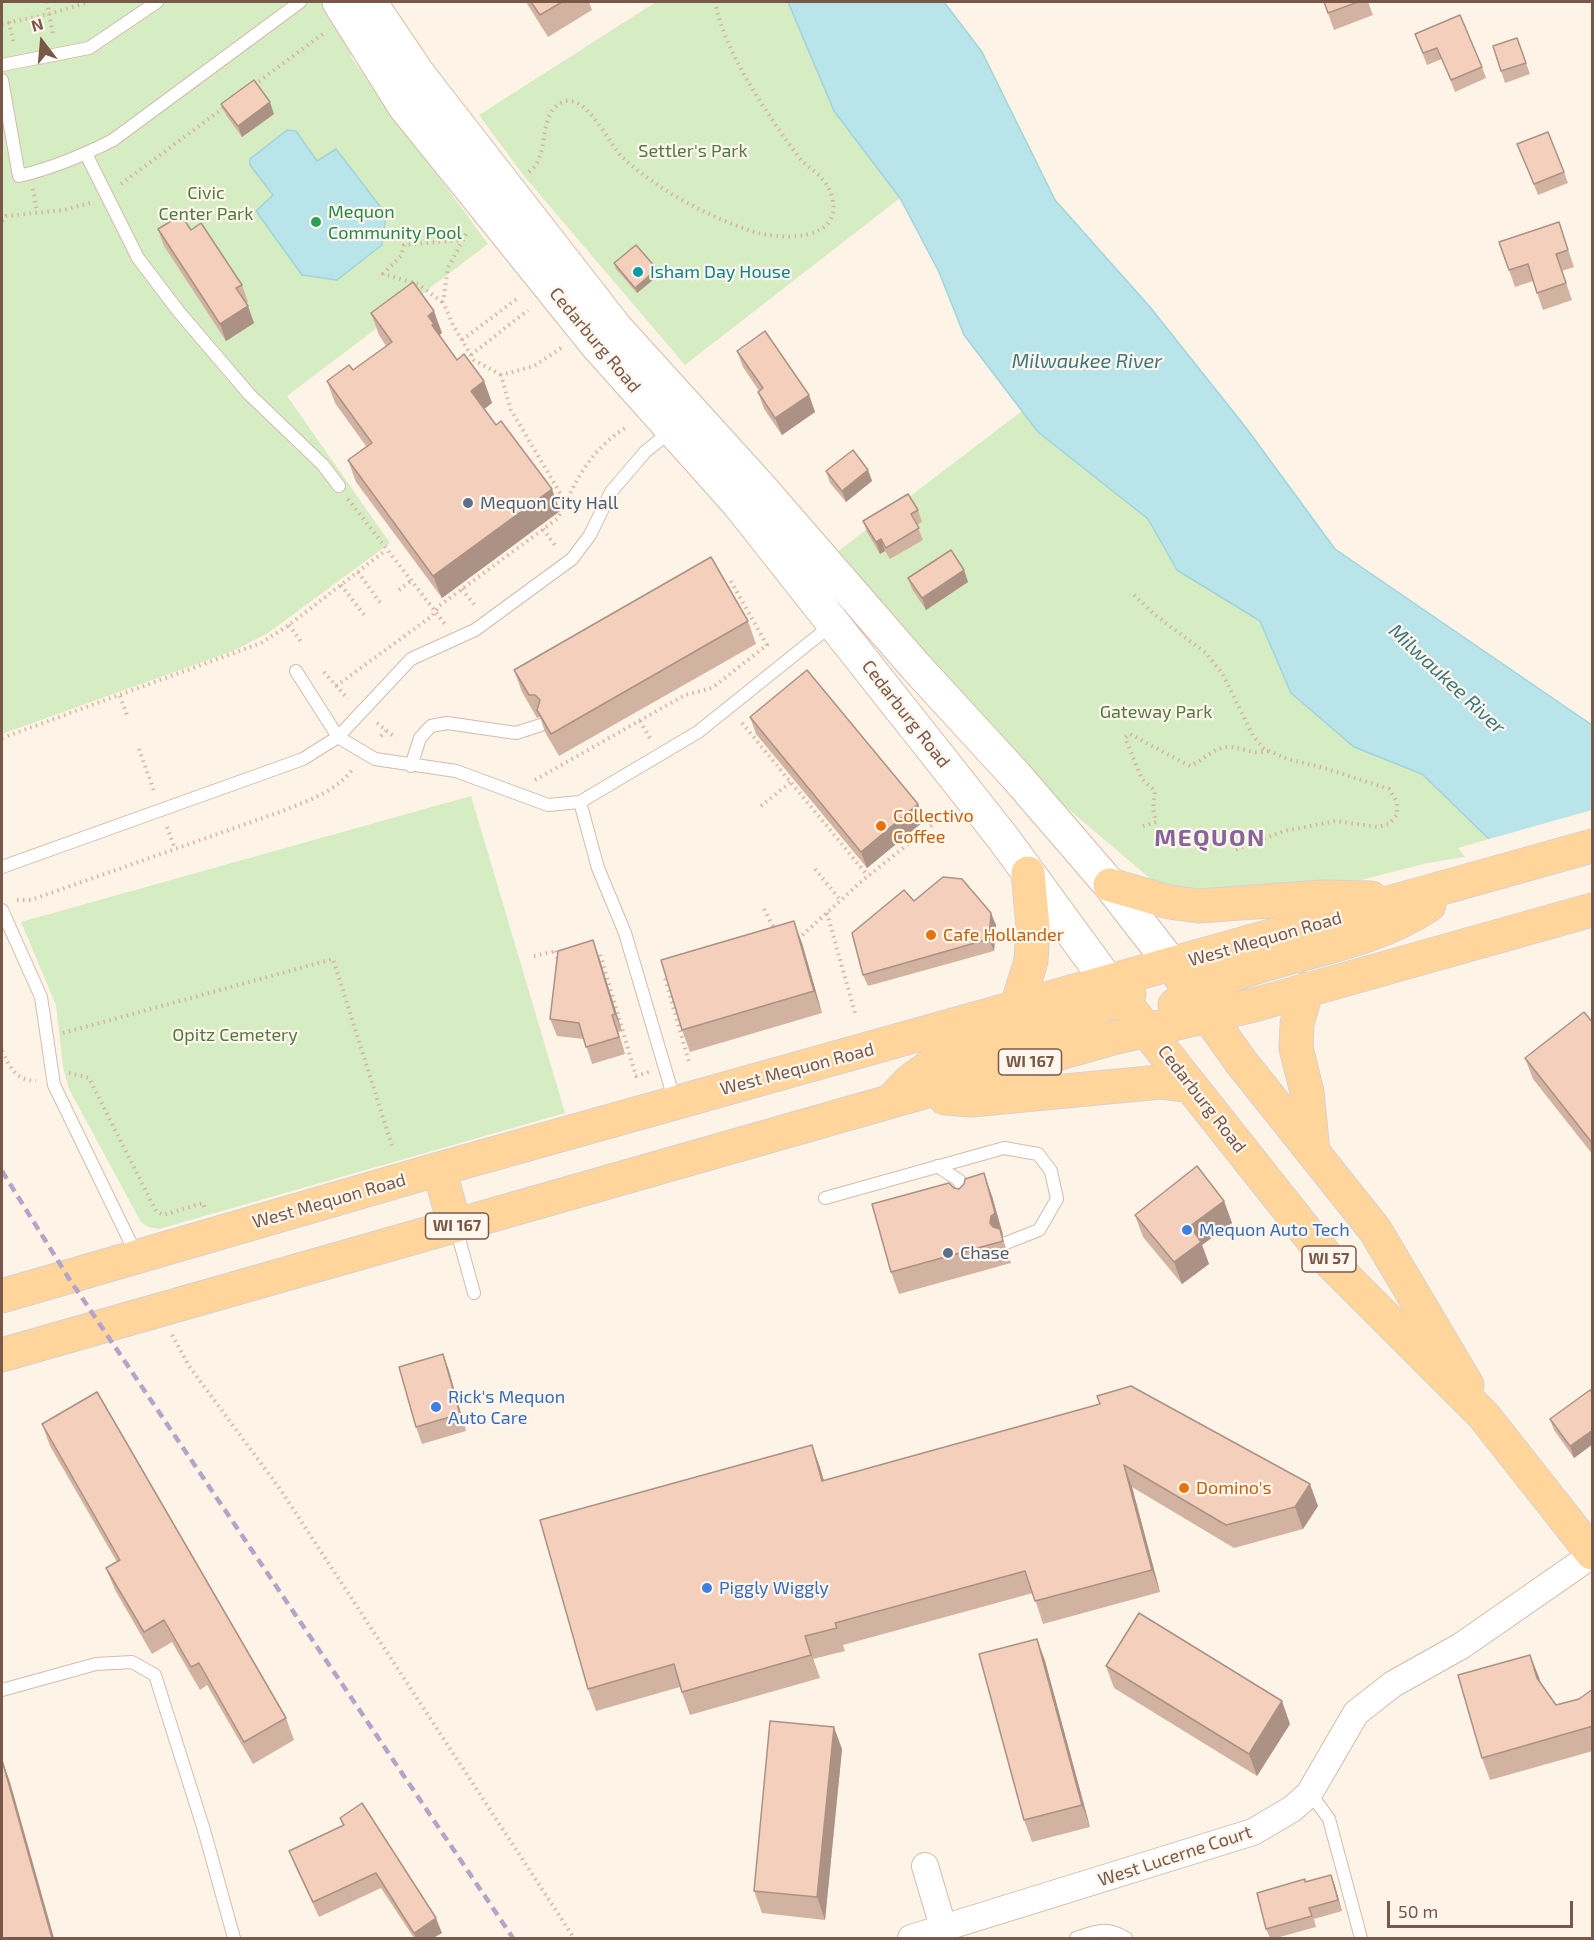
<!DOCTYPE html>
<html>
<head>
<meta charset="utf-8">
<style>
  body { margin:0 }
  #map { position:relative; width:1594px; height:1940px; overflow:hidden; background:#fdf3e6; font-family:"Exo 2",sans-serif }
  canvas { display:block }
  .frame { position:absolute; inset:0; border:3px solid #795849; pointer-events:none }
  .north { position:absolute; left:12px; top:12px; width:60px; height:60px; -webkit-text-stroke:4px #fff7ee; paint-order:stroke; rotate:344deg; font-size:16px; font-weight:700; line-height:24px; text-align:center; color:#795849 }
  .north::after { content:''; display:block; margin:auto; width:21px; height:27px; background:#795849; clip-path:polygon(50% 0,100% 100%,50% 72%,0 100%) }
  .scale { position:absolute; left:1387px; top:1901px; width:186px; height:27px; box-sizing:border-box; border:3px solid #795849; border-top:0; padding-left:8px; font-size:18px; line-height:21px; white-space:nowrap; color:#795849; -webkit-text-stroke:4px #fff7ee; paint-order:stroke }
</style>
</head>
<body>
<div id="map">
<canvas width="1594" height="1940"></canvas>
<div class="frame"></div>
<div class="north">N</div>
<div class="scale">50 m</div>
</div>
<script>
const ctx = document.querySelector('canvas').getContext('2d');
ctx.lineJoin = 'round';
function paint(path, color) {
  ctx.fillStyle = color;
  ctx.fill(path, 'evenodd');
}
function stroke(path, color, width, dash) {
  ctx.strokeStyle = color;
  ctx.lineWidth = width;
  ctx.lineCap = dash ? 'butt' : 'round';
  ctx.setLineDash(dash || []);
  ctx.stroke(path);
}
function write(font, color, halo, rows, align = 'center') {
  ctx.font = font + ' "Exo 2",sans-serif';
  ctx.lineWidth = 4.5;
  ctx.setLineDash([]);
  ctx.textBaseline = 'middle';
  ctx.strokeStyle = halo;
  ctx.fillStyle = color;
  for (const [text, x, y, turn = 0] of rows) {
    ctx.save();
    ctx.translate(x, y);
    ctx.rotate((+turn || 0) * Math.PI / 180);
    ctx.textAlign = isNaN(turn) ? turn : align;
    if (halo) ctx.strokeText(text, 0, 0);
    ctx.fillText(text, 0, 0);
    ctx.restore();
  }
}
paint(new Path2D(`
  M2,2H321L353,41L351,57L488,244L287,396L390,543L268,633L233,651L2,734Z
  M656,2H789L834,111L900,198L685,365L524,176L479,115Z
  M1022,411L1038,432L1148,519L1177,570L1260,621L1291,693L1354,747L1422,774L1489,839L1458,848L1465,857L1427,863L1342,885L1193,896L1159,886L1060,802L833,555Z
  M471,796L565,1113L159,1229L148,1227L141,1222L69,1089L63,1067L56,1005L21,922Z`), '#d6ecc3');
const water = new Path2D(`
  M788,2H944L982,52L1055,200L1150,307L1247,429L1335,549L1592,725V918L1489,839L1422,774L1354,747L1291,693L1260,621L1177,570L1148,519L1038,432L964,335L939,272L900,198L834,111Z
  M287,130L296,131L317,161L336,149L386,214L382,245L337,280L302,275L256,211L273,195L250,165V159Z`);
paint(water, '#b9e4e9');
stroke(water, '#9fd5db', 1.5);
paint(new Path2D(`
  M1592,810V921L1485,840L1489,839Z`), '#fdf3e6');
const service = new Path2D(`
  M2,65L89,48L157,2
  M2,80L19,176C53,168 82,156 113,140L300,2
  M86,154L138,258L179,312L249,394L323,465L339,486
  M296,671L338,737L375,759L456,771L548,805L580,802L598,868L625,933L675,1102
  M411,766L420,738L431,726L447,723L516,733L541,725
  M580,802L698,732L834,623
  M2,867L303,759L338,737L411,659L475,630L572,559L590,535L611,492L645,452L672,430
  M2,910L41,997L54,1085L137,1256
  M937,1166L960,1181L964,1202
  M825,1198L1004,1148L1038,1154L1051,1171L1057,1199L1039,1230L1006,1243
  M456,1228L474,1293
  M2,1690L96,1664L132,1662L155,1675L204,1830L234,1938
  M1310,1793L1329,1819L1361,1938
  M1076,1938C1097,1931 1106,1926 1126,1938`);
const minor = new Path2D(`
  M925,1866L944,1930
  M911,1938L1253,1832L1292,1809L1309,1794L1356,1713L1393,1684L1461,1646L1592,1555`);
const secondary = new Path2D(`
  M339,2L405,107L596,344L738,503L1003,838L1109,983
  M370,2L419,75L615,327L759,486L916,667L1016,776L1110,885L1172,965`);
const primary = new Path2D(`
  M1110,885L1169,902L1199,906L1323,897L1371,898
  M1172,965L1241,1062L1375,1230L1467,1385
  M1109,983L1332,1264L1484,1416L1592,1553
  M1307,989L1297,1024L1296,1048L1307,1092L1313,1152
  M1175,1005C1251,951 1352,957 1429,905
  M1016,1009L1031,961L1033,927L1028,873
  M894,1098L910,1081L937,1061L1053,1027L1129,994
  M945,1098L971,1100L1160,1082L1191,1086
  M439,1169L455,1226
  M2,1296L439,1169L1592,846
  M2,1355L1113,1038L1254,1005L1592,910`);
stroke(service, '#d3bcae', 14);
stroke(minor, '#d3bcae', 28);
stroke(secondary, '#d6bcab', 35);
stroke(primary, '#d9d0cc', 35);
stroke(new Path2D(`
  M47,2L53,35
  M9,22L14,45
  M2,24L49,14L89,2
  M254,85L324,33
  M529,172C551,155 537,119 559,104C584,87 608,143 622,157C658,190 705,215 751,231C778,240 844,243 832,197C825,173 809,171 798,156C768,116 724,51 715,2
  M121,184L226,106
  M33,189L37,212
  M2,221L6,216L64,210L90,203
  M466,234L448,268L443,302L454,327L474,360L501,375
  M442,302L418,284L383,274L401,256L404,245L462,240
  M462,340L518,298
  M561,348L534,366L501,375L511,410L566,503C579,472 596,447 625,428
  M471,355L528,310
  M348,499L445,624
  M543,529L557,548
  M358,572L381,604
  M341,585L365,616
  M462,589L476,607
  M399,590L411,581
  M1134,595L1155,615L1206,653L1222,673L1253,736L1263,748L1287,759L1321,767L1389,789L1397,802V815L1389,824L1378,827L1336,821L1284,831L1235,850
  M289,625L302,643
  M324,672L348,699
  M336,686L432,616L439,606L557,519L566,503
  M120,696L128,718
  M640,721L651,740
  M377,723L396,738
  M742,723L868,876
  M381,736L386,731
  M2,738L261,643L289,625L386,550
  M139,749L155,794
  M535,780L685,695L712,688L767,645L729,578
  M761,806L791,782
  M1143,826L1156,822L1153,809L1155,791L1142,779L1125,738L1130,734L1190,766C1204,760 1214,747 1229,747C1244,748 1253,755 1268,751
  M167,827L175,849
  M815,869L841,901
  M17,900H31L280,812C306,801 334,793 352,770
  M764,909L775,930
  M827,913L855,1013
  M798,939L863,880L936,822
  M555,951L559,962
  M595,955L600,954L636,1076L649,1072
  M534,956L556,951
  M670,976L665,978L689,1062
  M63,1033L333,959L393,1149
  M2,1051C11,1068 15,1080 36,1081
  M69,1073L89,1078L156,1211L163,1215L203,1203L205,1209
  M172,1335L189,1366L280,1489L574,1938`), '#dab39f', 4, [1.5, 4.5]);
stroke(service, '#fff', 12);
stroke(minor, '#fff', 26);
stroke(secondary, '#fff', 33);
stroke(primary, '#ffd59c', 33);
stroke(new Path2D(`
  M2,1171L68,1277L513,1938`), '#b5a3c9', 4.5, [9, 6]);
paint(new Path2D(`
  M526,2H589L592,10L548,37Z
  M1324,2H1368L1373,15L1334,30Z
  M1415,34L1482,67L1486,78L1455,92L1442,59L1427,65Z
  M1517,38L1530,74L1505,83L1493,46Z
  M221,104L274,114L242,137L226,115Z
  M1522,155L1564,172L1568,183L1538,195Z
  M1559,222L1574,267L1562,271L1572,300L1543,310L1533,281L1515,287L1509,270Z
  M158,229L191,230L242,285L248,302L246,303L254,323L226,341L164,246Z
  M614,263L659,275L637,293L616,269Z
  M371,313L442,333L439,335L457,360L484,381L492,403L484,409L560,511L442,598L356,482L348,460L366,446L335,403L327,381L353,370L386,346L379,335Z
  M737,351L809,395L815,412L782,435L764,409L758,392L759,391L743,367Z
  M868,470L872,481L846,502L830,483L826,471Z
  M918,510L922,522L917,525L923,540L890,559L885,551L880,554L867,532L863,521Z
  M964,570L968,582L926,610L912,589L908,578Z
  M748,621L756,644L559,756L545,732L540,717L537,718L522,692L514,670Z
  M750,717L918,804L924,821L867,868L756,734Z
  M914,901L996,925L994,951L868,986L863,975Z
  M802,943L822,1013L690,1052L682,1030Z
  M599,957L622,1031L618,1032L625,1054L592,1064L584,1039L557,1036L550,1019Z
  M1593,1023V1155L1533,1079L1525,1058Z
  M992,1196L1003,1235L1002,1236L1011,1263L899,1294L891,1272Z
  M1224,1201L1232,1223L1202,1245L1209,1264L1182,1284L1143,1237L1135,1215Z
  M443,1354L449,1371L466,1431L422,1444L416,1427Z
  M1593,1393V1444L1574,1458L1554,1430L1550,1419Z
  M1100,1404L1318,1506L1303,1529L1234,1548L1132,1487L1160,1592L1043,1624L1033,1593L843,1645L845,1651L813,1659L820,1678L690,1715L680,1687L596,1711L588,1689L812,1445L824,1481Z
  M42,1424L286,1718L294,1740L253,1764L207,1685L200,1690L172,1642L152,1654L115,1590L106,1568L117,1562L50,1446Z
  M1037,1639L1045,1661L1090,1827L1032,1842L1024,1820Z
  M1530,1655L1540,1683L1556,1705L1579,1699L1593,1689V1751L1490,1780L1482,1758Z
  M1106,1666L1290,1724L1257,1776L1114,1688Z
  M842,1749L825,1920L762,1913L754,1891Z
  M340,1818L442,1933L433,1938H414L381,1888L319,1917L295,1866L289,1851L343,1826Z
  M1331,1875L1342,1911L1314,1919L1316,1927L1276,1938H1270L1266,1929L1305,1882Z`), '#d2b3a2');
paint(new Path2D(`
  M270,102L274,114L242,137L238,126Z
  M657,269L659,275L637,293L635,288Z
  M248,306L254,323L226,341L220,324Z
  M434,311L442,333L438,336L442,346L428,316Z
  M484,381L492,403L479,413L471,391Z
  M809,395L815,412L782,435L775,418Z
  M868,470L872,481L846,502L842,491Z
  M552,489L560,511L442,598L433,576Z
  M881,539L885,551L880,554L876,542Z
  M964,570L968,582L926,610L922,598Z
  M918,804L924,821L867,868L861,852Z
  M991,913L996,925L994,951L989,939Z
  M794,921L802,943L822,1013L814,991Z
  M593,940L599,957L622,1031L615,1014Z
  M612,1015L618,1032L625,1054L619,1037Z
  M984,1173L992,1196L1003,1235L1002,1236L1011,1263L1002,1236L999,1238L990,1223Z
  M1224,1201L1232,1223L1202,1245L1209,1264L1182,1284L1174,1262L1190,1226Z
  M443,1354L449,1371L466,1431L460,1414Z
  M1593,1430V1444L1574,1458L1570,1446Z
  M812,1445L820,1467L830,1503L822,1481Z
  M1124,1465L1132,1487L1160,1592L1152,1570Z
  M1310,1484L1318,1506L1303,1529L1295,1507Z
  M805,1636L813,1659L820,1678L811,1655Z
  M1037,1639L1045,1661L1090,1827L1082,1805Z
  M1530,1655L1539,1677L1545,1701L1537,1678Z
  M1282,1701L1290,1724L1257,1776L1249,1754Z
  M834,1727L842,1749L825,1920L817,1897Z
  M2,1760L10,1782L54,1938H52Z
  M1331,1875L1335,1886L1342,1911L1338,1900Z
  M436,1918L442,1933L433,1938H416L414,1933Z`), '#ab9284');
const building = new Path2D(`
  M531,2H562L540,15Z
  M1324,2H1358L1328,13Z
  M1460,15L1482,67L1451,80L1437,48L1423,53L1415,34Z
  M1517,38L1526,63L1501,71L1493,46Z
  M254,80L270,102L238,126L221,104Z
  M1548,132L1564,172L1534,184L1517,144Z
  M181,215L191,230L201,223L242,285L236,288L248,306L220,324L158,229Z
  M1559,222L1568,250L1556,254L1566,283L1537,293L1528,264L1509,270L1499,242Z
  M636,245L657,269L635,288L614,263Z
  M413,282L434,311L428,316L434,324L432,325L457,360L464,354L484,381L471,391L496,425L501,421L552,489L433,576L348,460L372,443L327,381L349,365L353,370L392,342L371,313Z
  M765,331L809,395L775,418L758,392L763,388L737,351Z
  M853,450L868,470L842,491L826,471Z
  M908,494L918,510L911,514L919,528L886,548L881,539L876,542L863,521Z
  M951,550L964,570L922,598L908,578Z
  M711,557L748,621L551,734L537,710L540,700L535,695H529L514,670Z
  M807,670L918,804L861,852L750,717Z
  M943,877L962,879L991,913L989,939L863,975L852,933L904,890L914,901Z
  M794,921L814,991L682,1030L661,960Z
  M593,940L615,1014L612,1015L619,1037L586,1047L579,1023L550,1019L558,951Z
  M1584,1012L1593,1023V1144L1525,1058Z
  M1197,1166L1224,1201L1190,1226L1201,1242L1174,1262L1135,1215Z
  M984,1173L995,1213L991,1216L990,1223L993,1227L1000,1229L1003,1241L891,1272L872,1204L949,1183L954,1188L959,1189L964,1184L965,1179Z
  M443,1354L460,1414L416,1427L399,1367Z
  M1131,1386L1310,1484L1295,1507L1226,1525L1124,1465L1152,1570L1035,1601L1025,1571L835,1623L837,1628L805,1636L811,1655L682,1692L674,1664L588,1689L540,1520L812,1445L822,1481L1100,1404L1097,1396Z
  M1590,1390L1593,1393V1430L1570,1446L1550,1419Z
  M97,1392L286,1718L244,1742L199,1663L191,1667L164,1620L144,1632L106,1568L120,1560L42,1424Z
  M1139,1613L1282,1701L1249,1754L1106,1666Z
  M1037,1639L1082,1805L1024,1820L979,1654Z
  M1530,1655L1537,1678L1556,1705L1579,1699L1593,1689V1726L1482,1758L1458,1675Z
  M770,1721L834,1727L817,1897L754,1891Z
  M2,1760L52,1938H2Z
  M362,1803L436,1918L414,1933L376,1873L313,1902L289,1851L344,1825L340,1818Z
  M1331,1875L1338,1900L1309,1908L1312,1916L1266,1929L1257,1893L1305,1879V1882Z`);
paint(building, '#f4d0bc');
stroke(building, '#ab9284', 1.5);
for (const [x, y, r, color] of [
  [316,222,6,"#2e9e5b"],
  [638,272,6,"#0f9aa8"],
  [468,503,6,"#5c6f8a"],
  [881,826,6,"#e8710a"],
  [931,935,6,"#e8710a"],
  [1187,1230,6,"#3f7fe0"],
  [948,1253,6,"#5c6f8a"],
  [436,1407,6,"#3f7fe0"],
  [1184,1488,6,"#e8710a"],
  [707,1588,6,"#3f7fe0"]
]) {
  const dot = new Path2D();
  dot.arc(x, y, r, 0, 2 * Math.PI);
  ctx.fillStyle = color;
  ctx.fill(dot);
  stroke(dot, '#fff7ee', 2);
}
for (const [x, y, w] of [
  [1030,1062,63],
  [457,1226,63],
  [1329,1259,54]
]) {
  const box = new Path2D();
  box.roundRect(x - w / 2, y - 13, w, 26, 4.5);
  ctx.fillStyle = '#fff7ee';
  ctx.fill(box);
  stroke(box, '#795849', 1.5);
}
write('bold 16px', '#795849', null, [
  ["WI 167",1030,1062],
  ["WI 167",457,1226],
  ["WI 57",1329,1259]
]);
write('18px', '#527a3d', '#fff7ee', [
  ["Settler's Park",693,151],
  ["Civic",206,193],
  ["Center Park",206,214],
  ["Gateway Park",1156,712],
  ["Opitz Cemetery",235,1035]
]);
write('18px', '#27864d', '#fff7ee', [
  ["Mequon",328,212],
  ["Community Pool",328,233]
], 'left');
write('18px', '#0d838f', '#fff7ee', [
  ["Isham Day House",650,272]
], 'left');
write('18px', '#795849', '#fff7ee', [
  ["Cedarburg Road",595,340,50],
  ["Cedarburg Road",906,714,52],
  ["West Mequon Road",1265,939,-16],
  ["West Mequon Road",797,1069,-15],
  ["Cedarburg Road",1202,1099,52],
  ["West Mequon Road",329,1201,-16],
  ["West Lucerne Court",1175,1856,-18]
]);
write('18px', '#4e5e75', '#fff7ee', [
  ["Mequon City Hall",480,503],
  ["Chase",960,1253]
], 'left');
write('18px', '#c56008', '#fff7ee', [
  ["Collectivo",893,816],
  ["Coffee",893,837],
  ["Cafe Hollander",943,935],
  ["Domino's",1196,1488]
], 'left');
write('18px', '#366cbe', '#fff7ee', [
  ["Mequon Auto Tech",1199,1230],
  ["Rick's Mequon",448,1397],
  ["Auto Care",448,1418],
  ["Piggly Wiggly",719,1588]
], 'left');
write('italic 20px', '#3c777e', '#fff7ee', [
  ["Milwaukee River",1087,361],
  ["Milwaukee River",1447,679,43]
]);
ctx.letterSpacing = '1.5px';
write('bold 24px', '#87659c', '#fff7ee', [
  ["MEQUON",1210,838]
]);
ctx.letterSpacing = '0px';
</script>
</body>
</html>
